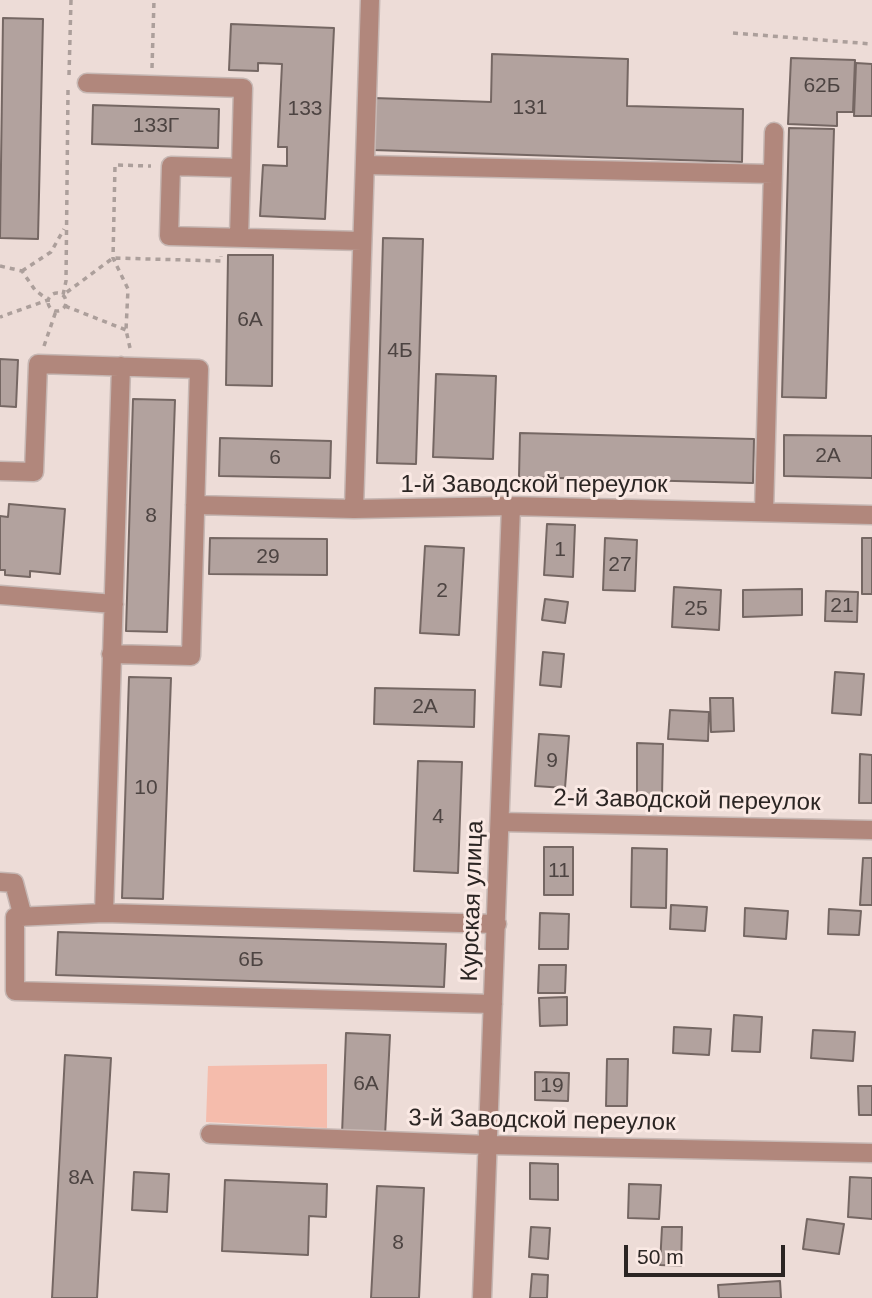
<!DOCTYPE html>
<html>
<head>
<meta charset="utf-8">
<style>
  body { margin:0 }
  #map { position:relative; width:872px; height:1298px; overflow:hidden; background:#eddcd7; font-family:Arial,sans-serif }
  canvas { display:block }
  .scale { position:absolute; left:624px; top:1245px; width:161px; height:32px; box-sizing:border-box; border:4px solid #2b2523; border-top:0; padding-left:9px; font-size:21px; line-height:24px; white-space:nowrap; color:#2b2523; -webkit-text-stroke:5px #fae9e4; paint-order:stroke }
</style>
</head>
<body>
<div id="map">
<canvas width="872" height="1298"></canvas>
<div class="scale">50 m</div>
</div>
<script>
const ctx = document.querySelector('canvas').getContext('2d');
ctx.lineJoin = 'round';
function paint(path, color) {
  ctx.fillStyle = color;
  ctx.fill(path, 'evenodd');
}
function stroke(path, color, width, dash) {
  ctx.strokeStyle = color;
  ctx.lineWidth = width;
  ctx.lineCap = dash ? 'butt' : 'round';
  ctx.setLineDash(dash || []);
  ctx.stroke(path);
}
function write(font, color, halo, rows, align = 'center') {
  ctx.font = font + ' Arial,sans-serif';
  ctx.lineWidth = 6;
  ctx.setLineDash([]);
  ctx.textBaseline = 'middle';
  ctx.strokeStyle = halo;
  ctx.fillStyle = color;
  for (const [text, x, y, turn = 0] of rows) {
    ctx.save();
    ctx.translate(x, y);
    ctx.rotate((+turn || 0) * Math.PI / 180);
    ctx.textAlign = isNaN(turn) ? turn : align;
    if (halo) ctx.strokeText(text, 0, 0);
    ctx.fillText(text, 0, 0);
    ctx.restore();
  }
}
paint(new Path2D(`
  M327,1064V1128L206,1122L208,1066Z`), '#f5bcac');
const building = new Path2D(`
  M3,18L43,19L38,239L0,238Z
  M231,24L334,28L325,219L260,216L263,165L287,166V147H278L282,64L258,63V71L229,70Z
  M492,54L628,59L627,106L743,109L742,162L373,150L374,98L491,102Z
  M791,58L855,60L853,112H837V126L788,124Z
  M856,63L872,64V116H854Z
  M93,105L219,109L218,148L92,144Z
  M789,128L834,129L826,398L782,397Z
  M383,238L423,239L416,464L377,463Z
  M228,255H273L272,386L226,385Z
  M0,359L18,360L16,407L0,406Z
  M436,374L496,376L493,459L433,457Z
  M133,399L175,400L167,632L126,631Z
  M520,433L754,439L753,483L519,477Z
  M784,435L872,436V478L784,476Z
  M220,438L331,441L330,478L219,476Z
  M9,504L65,509L60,574L30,571V577L5,575V570H0V516L8,517Z
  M547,524L575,525L573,577L544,575Z
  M210,538L327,539V575L209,574Z
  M605,538L637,540L635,591L603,590Z
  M862,538H872V594H862Z
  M425,546L464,548L459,635L420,633Z
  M674,587L721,590L719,630L672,627Z
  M802,589V615L743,617V590Z
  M826,591L858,592L857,622L825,621Z
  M545,599L568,602L565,623L542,620Z
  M543,652L564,654L561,687L540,685Z
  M835,672L864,674L861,715L832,713Z
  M129,677L171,678L163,899L122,898Z
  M375,688L475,690L474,727L374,724Z
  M710,698H733L734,731L711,732Z
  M670,710L709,712L708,741L668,739Z
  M539,734L569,736L565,788L535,786Z
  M637,743L663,744L662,797L637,796Z
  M860,754L872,755V803H859Z
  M418,761L462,762L458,873L414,871Z
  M544,847H573V895H544Z
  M632,848L667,849L666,908L631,907Z
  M863,858H872V905H860Z
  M671,905L707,907L705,931L670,929Z
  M745,908L788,911L786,939L744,936Z
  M829,909L861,911L859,935L828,934Z
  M540,913L569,914L568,949H539Z
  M58,932L446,944L444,987L56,975Z
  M539,965H566L565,993H538Z
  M567,997V1025L540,1026L539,998Z
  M734,1015L762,1017L760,1052L732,1051Z
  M674,1027L711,1029L709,1055L673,1053Z
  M813,1030L855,1032L853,1061L811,1058Z
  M346,1033L390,1035L385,1136L342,1134Z
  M65,1055L111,1058L97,1298H52Z
  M607,1059H628L627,1106H606Z
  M535,1072L569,1073L568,1101L535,1100Z
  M858,1086H872V1115H859Z
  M530,1163L558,1164V1200L530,1199Z
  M134,1172L169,1174L167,1212L132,1210Z
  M850,1177L872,1178V1219L848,1217Z
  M225,1180L327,1184L326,1217L309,1216L308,1255L222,1251Z
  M629,1184L661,1185L659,1219L628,1218Z
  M377,1186L424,1188L419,1298H371Z
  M807,1219L844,1224L839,1254L803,1249Z
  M531,1227L550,1228L548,1259L529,1257Z
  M662,1227H682L681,1266L660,1265Z
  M532,1274L548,1275L547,1298H530Z
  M780,1281L781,1298H719L718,1285Z`);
paint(building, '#b2a29e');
stroke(building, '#756763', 2);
const minor = new Path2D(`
  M87,83L243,88L241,168L171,166L169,236L362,241
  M365,165L773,174
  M239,237L241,168
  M0,471L34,472L38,364L199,369L191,656L111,654
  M195,505L354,509L511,506L872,515
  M354,509L370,0
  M764,512L774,132
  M0,595L114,604
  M500,822L872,830
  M0,882L14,883L23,917
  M104,913L121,366
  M493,1004L15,991V917L104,913L497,924
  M210,1134L489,1145L872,1153
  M482,1298L511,506`);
stroke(minor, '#c6b7b3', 21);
stroke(new Path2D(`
  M733,33L872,44
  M152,68L154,0
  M69,75L71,0
  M68,90L66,281L63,295L113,258L221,261V256
  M0,266L22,271L35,290L48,300L0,317
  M22,271L51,252L64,229
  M48 302a9 9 0 1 1 18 0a9 9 0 1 1-18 0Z
  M65,306L126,330
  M44,346L56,311
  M130,348L126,330L128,289L113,258L115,165L151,166`), '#ac9f9b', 3.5, [5, 5]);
stroke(minor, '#b1877c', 18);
write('21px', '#4d4442', null, [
  ["62Б",822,86],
  ["131",530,108],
  ["133",305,109],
  ["133Г",156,126],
  ["6А",250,320],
  ["4Б",400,351],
  ["2А",828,456],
  ["6",275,458],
  ["8",151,516],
  ["1",560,550],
  ["29",268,557],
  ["27",620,565],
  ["2",442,591],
  ["21",842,606],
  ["25",696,609],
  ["2А",425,707],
  ["9",552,761],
  ["10",146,788],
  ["4",438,817],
  ["11",559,871],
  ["6Б",251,960],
  ["6А",366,1084],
  ["19",552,1086],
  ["8А",81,1178],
  ["8",398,1243]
]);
write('24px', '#2b2523', '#fae9e4', [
  ["1-й Заводской переулок",534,485],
  ["2-й Заводской переулок",687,801,1],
  ["Курская улица",473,901,-88],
  ["3-й Заводской переулок",542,1121,1]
]);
</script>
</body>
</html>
